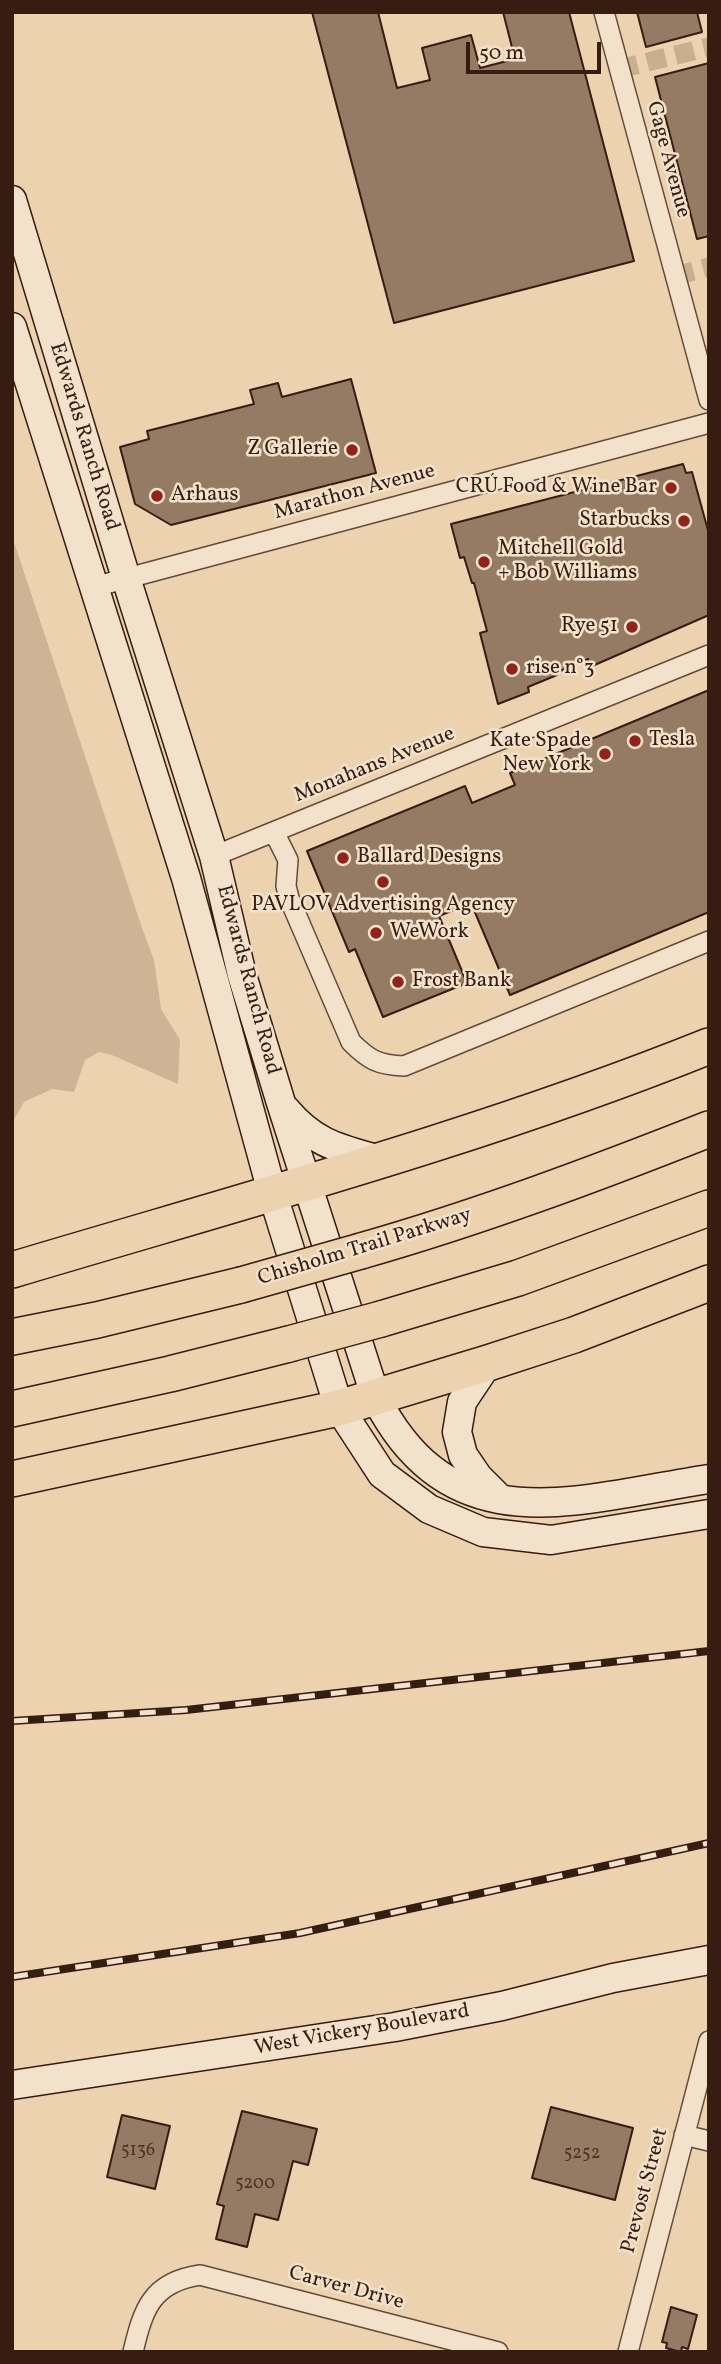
<!DOCTYPE html>
<html>
<head>
<meta charset="utf-8">
<style>
  body { margin:0 }
  #map { position:relative; width:721px; height:2364px; overflow:hidden; background:#edd2af; font-family:Vollkorn,serif }
  canvas { display:block }
  .frame { position:absolute; inset:0; border:14px solid #371c12; pointer-events:none }
  .scale { position:absolute; left:466px; top:42px; width:135px; height:32px; box-sizing:border-box; border:4px solid #371c12; border-top:0; padding-left:9px; font-size:21px; line-height:24px; white-space:nowrap; color:#371c12; -webkit-text-stroke:5px #f3e2cb; paint-order:stroke }
</style>
</head>
<body>
<div id="map">
<canvas width="721" height="2364"></canvas>
<div class="frame"></div>
<div class="scale">50 m</div>
</div>
<script>
const ctx = document.querySelector('canvas').getContext('2d');
ctx.lineJoin = 'round';
function paint(path, color) {
  ctx.fillStyle = color;
  ctx.fill(path, 'evenodd');
}
function stroke(path, color, width, dash) {
  ctx.strokeStyle = color;
  ctx.lineWidth = width;
  ctx.lineCap = dash ? 'butt' : 'round';
  ctx.setLineDash(dash || []);
  ctx.stroke(path);
}
function write(font, color, halo, rows, align = 'center') {
  ctx.font = font + ' Vollkorn,serif';
  ctx.lineWidth = 5;
  ctx.setLineDash([]);
  ctx.textBaseline = 'middle';
  ctx.strokeStyle = halo;
  ctx.fillStyle = color;
  for (const [text, x, y, turn = 0] of rows) {
    ctx.save();
    ctx.translate(x, y);
    ctx.rotate((+turn || 0) * Math.PI / 180);
    ctx.textAlign = isNaN(turn) ? turn : align;
    if (halo) ctx.strokeText(text, 0, 0);
    ctx.fillText(text, 0, 0);
    ctx.restore();
  }
}
paint(new Path2D(`
  M12,536L142,928L154,960L161,1009L180,1040L178,1084L112,1055L99,1052L85,1060L74,1092L52,1089L24,1102L12,1123Z`), '#ceb394');
const building = new Path2D(`
  M312,12H378L397,88L430,80L422,48L471,35L480,68L515,59L503,12H569L634,261L394,323Z
  M637,12H697L702,32L646,47Z
  M709,63V236L697,239L655,77Z
  M351,379L376,473L171,525L135,504L120,447L149,439L147,431L254,404L250,390L278,383L282,397Z
  M683,464L686,473L692,472L709,534V615L590,667L588,659L584,661L556,673L557,675L528,687L529,692L498,704L480,633L487,631L474,583H472L464,557L460,558L451,524Z
  M709,690V912L510,995L471,903L439,916L467,983L383,1017L355,949L349,952L307,851L465,786L472,803L515,785L510,773Z
  M551,2107L633,2128L615,2200L532,2178Z
  M242,2111L317,2129L308,2165L293,2161L278,2220L255,2214L247,2247L216,2239L224,2206L217,2204Z
  M122,2115L170,2126L155,2189L107,2177Z
  M671,2307L697,2315L688,2349L682,2347L681,2352L666,2348L667,2343L662,2342Z`);
paint(building, '#967b64');
stroke(building, '#371c12', 2);
stroke(new Path2D(`
  M619,69L709,47
  M675,276L709,267`), '#c9ae90', 19, [19, 10]);
const street = new Path2D(`
  M604,12L709,400
  M94,587L709,423
  M274,832L288,860L286,886L289,898L351,1042C369,1060 378,1065 404,1066L709,941
  M214,856L709,655
  M684,2135L709,2141
  M133,2352C143,2309 152,2282 200,2275L498,2352
  M628,2352L709,2041`);
const secondary = new Path2D(`
  M12,200L126,578L214,856L242,975L281,1103L376,1398C452,1547 577,1499 709,1479
  M12,327L186,878L272,1192L339,1408L382,1474L429,1509L483,1532L551,1540L709,1514
  M286,1110C315,1145 342,1149 383,1161
  M488,1363L462,1402L457,1432L463,1455L478,1477L500,1499
  M12,2085L395,2027L502,2006L613,1978L709,1960`);
const highway = new Path2D(`
  M361,1251C480,1217 595,1174 709,1129
  M12,1270C246,1200 482,1137 709,1046
  M381,1319L518,1278L709,1208
  M12,1337L97,1320L241,1285
  M12,1409L170,1374L289,1344
  M12,1479L339,1408L488,1363L574,1335L709,1283`);
stroke(street, '#644a39', 22);
stroke(secondary, '#371c12', 31);
stroke(highway, '#371c12', 38);
stroke(street, '#f3e2cb', 19);
stroke(secondary, '#f3e2cb', 28);
stroke(highway, '#edd2af', 35);
const rail = new Path2D(`
  M12,1721L186,1710L709,1651
  M12,1977L300,1933L709,1843`);
stroke(rail, '#371c12', 8);
stroke(rail, '#f3e2cb', 5, [16]);
const highwayBridge = new Path2D(`
  M241,1285L361,1251
  M289,1344L381,1319`);
stroke(highwayBridge, '#371c12', 38, []);
stroke(highwayBridge, '#edd2af', 35);
for (const [x, y, r, color] of [
  [352,450,7,"#8f2418"],
  [671,488,7,"#8f2418"],
  [157,496,7,"#8f2418"],
  [684,521,7,"#8f2418"],
  [484,562,7,"#8f2418"],
  [632,627,7,"#8f2418"],
  [512,669,7,"#8f2418"],
  [635,741,7,"#8f2418"],
  [605,754,7,"#8f2418"],
  [343,858,7,"#8f2418"],
  [383,882,7,"#8f2418"],
  [376,933,7,"#8f2418"],
  [398,982,7,"#8f2418"]
]) {
  const dot = new Path2D();
  dot.arc(x, y, r, 0, 2 * Math.PI);
  ctx.fillStyle = color;
  ctx.fill(dot);
  stroke(dot, '#f3e2cb', 2.5);
}
write('18px', '#4f3426', null, [
  ["5136",138,2152],
  ["5252",582,2155],
  ["5200",255,2185]
]);
write('21px', '#371c12', '#f3e2cb', [
  ["Gage Avenue",667,160,75],
  ["Edwards Ranch Road",83,437,73],
  ["Marathon Avenue",355,493,-15],
  ["Monahans Avenue",375,766,-22],
  ["Edwards Ranch Road",247,980,75],
  ["Chisholm Trail Parkway",365,1248,-17],
  ["West Vickery Boulevard",362,2031,-10],
  ["Prevost Street",646,2191,-75],
  ["Carver Drive",346,2289,15]
]);
write('21px', '#371c12', '#f3e2cb', [
  ["Z Gallerie",338,450,"right"],
  ["CRÚ Food & Wine Bar",657,488,"right"],
  ["Arhaus",171,496],
  ["Starbucks",670,521,"right"],
  ["Mitchell Gold",498,550],
  ["+ Bob Williams",498,574],
  ["Rye 51",618,627,"right"],
  ["rise n°3",526,669],
  ["Tesla",649,741],
  ["Kate Spade",591,742,"right"],
  ["New York",591,766,"right"],
  ["Ballard Designs",357,858],
  ["PAVLOV Advertising Agency",383,906,"center"],
  ["WeWork",390,933],
  ["Frost Bank",412,982]
], 'left');
</script>
</body>
</html>
